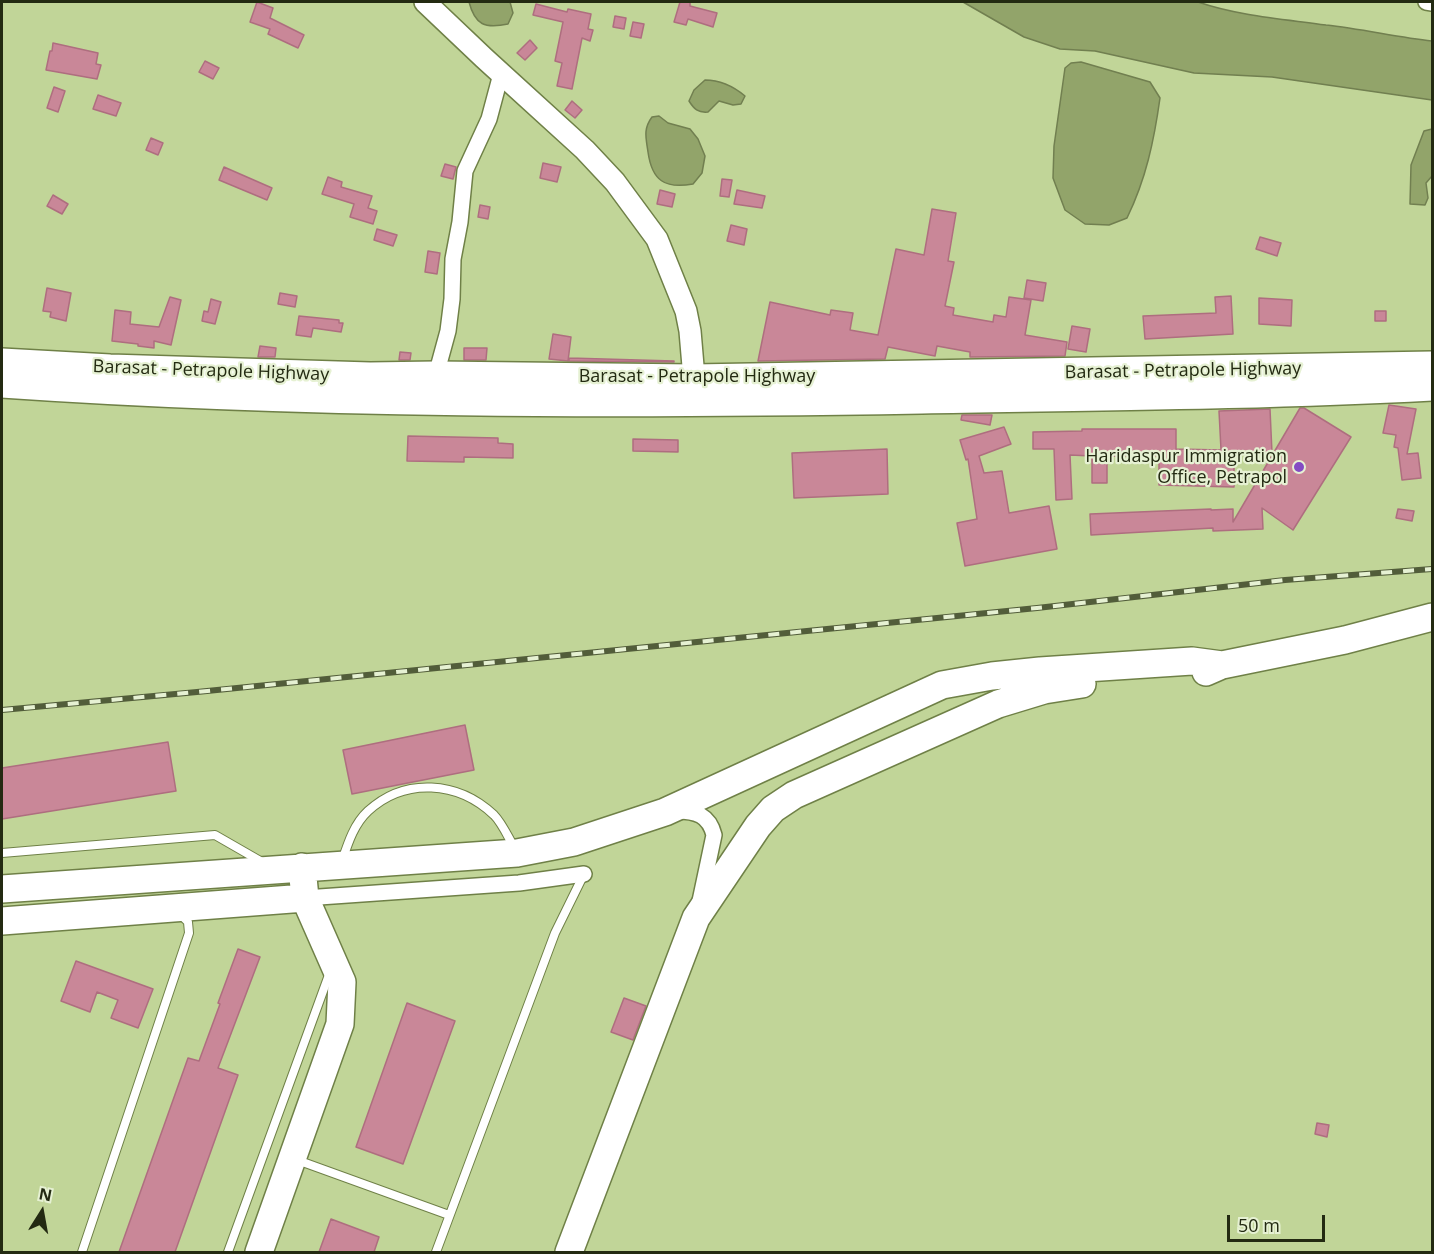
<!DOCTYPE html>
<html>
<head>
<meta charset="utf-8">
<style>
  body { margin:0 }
  #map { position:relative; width:1434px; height:1254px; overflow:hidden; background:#c1d598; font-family:"Open Sans",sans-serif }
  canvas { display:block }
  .frame { position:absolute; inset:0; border:3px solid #232a12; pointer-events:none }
  .north { position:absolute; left:12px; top:1182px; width:60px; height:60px; -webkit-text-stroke:4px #e6f1d3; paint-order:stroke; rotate:11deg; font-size:16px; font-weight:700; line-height:24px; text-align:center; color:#232a12 }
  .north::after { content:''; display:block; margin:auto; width:21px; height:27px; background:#232a12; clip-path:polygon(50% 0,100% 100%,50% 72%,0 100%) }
  .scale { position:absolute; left:1227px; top:1215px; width:98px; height:27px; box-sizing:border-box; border:3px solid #232a12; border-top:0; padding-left:8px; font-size:18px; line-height:21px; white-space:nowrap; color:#232a12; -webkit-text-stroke:4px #e6f1d3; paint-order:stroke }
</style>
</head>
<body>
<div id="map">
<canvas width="1434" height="1254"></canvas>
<div class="frame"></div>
<div class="north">N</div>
<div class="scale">50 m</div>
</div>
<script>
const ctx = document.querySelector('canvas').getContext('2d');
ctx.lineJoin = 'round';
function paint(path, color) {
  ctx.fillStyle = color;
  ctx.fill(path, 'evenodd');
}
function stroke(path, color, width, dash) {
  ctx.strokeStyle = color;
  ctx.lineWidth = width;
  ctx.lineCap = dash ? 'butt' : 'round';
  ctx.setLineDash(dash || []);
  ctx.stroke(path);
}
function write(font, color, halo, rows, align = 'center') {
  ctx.font = font + ' "Open Sans",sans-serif';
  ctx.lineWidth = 4.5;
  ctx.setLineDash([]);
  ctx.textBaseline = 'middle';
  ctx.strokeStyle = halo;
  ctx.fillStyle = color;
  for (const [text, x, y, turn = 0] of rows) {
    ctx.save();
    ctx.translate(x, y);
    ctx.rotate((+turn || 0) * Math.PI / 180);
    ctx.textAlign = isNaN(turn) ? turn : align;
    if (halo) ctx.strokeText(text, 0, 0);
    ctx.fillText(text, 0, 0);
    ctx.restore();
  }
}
const water = new Path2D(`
  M469,2H510L513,13L508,24C485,29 475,25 469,2Z
  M963,2H1198C1239,16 1283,19 1326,25C1362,29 1397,37 1432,41V100L1272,77L1194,73L1095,51L1060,49L1024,37Z
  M1081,62L1150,82L1160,98C1154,141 1146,179 1127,218L1109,225L1085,224L1065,210L1053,178L1054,146L1065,68L1071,63Z
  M705,80C720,80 733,86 745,96L741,104L733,105L719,101L708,112C698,113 694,109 689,101L694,90Z
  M659,116L668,123L690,129L698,139L705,156L702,173L693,184C665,189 652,181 648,152C646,138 643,129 652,117Z
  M1432,129V176L1426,183L1428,198L1425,205L1410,204L1411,165L1424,131Z`);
paint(water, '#92a46a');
stroke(water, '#717f50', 1.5);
const building = new Path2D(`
  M257,2L273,8L270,18L304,35L298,48L268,34L270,29L250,22Z
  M680,2H690V6L717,13L713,27L688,19L686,25L674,22Z
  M536,4L567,12L568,9L591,14L588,29L593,30L590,41L582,38L572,89L557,86L562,63L555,61L563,22L533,15Z
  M615,16L626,18L624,29L613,27Z
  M633,22L644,24L641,38L630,36Z
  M530,40L537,48L525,60L517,53Z
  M53,43L98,53L96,64L101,65L97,79L46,70L50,51H52Z
  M205,61L219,68L213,79L199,72Z
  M54,87L65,91L58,112L47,108Z
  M98,95L121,103L116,116L93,109Z
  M572,101L582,110L575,118L565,110Z
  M151,138L163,143L158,155L146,150Z
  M543,163L561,167L557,182L540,178Z
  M445,164L456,167L453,179L441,176Z
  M224,167L272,188L267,200L219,180Z
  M328,177L342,182L341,187L372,196L368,208L377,211L373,224L350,217L354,204L322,194Z
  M722,179L732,180L729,197L720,196Z
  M660,190L675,194L672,207L657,204Z
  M737,190L765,196L762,208L734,204Z
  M53,195L68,204L62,214L47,206Z
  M480,205L490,207L488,219L478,217Z
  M932,209L956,213L948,261L954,262L945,306L954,308L953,315L993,322L994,315L1006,317L1009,297L1031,300L1025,335L1067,342L1065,356L970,357V352L937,346L935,356L888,347L885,359L758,361L770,302L830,315L831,310L853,313L850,330L878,335L896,249L924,255Z
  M731,225L747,229L744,245L727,241Z
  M377,229L397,235L393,246L374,240Z
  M1260,237L1281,243L1277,256L1256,249Z
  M428,251L440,253L437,274L425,272Z
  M1027,280L1046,283L1043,301L1024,298Z
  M47,288L71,293L66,321L50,317L51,312L43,311Z
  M280,293L297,296L295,307L278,304Z
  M1231,296L1233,334L1145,339L1143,316L1216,313L1215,297Z
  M170,297L181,300L171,345L154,341V348L138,346V344L112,341L115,310L131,312L130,324L159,327Z
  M1259,298L1292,300L1291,326L1259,324Z
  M211,299L221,302L215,324L202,321L204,311L208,312Z
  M1375,311H1386V321H1375Z
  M299,316L339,320V323H343L341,332L313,328L311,337L296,335Z
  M1072,326L1090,329L1086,352L1068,349Z
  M553,334L571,337L568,361L549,359Z
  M260,346L276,348L275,357H258Z
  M464,348H487L486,360H464Z
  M400,352L411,353L410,360H399Z
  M569,358L674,361V362L569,361Z
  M1389,405L1416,409L1407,454L1418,453L1421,478L1402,480L1398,448L1394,447L1396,435L1383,433Z
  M1300,408H1304L1351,437L1293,530L1262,508L1263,529L1213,531V528L1091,535L1090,514L1211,509V510L1233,509V522Z
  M1270,409L1272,453L1234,455V487L1159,485V456H1107V483H1092V456L1070,455L1072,499L1056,500L1054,449H1033V432L1082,431V429H1176V449L1221,450L1219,411Z
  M962,415H992L990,425L961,420Z
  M1004,427L1011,444L979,456L984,473L1002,471L1009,513L1049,506L1057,549L965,566L957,523L977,519L968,459L966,460L960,440Z
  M408,436L498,438V443L513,444V458L464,457V462L407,461Z
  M633,439L678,440V452L633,451Z
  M887,449L888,494L794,498L792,453Z
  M1398,509L1414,511L1412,521L1396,518Z
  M465,725L474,770L352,794L343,750Z
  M168,742L176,791L2,819V768Z
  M238,949L260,957L218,1068L238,1075L175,1252H119L188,1058L199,1061L220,1004L218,1003Z
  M76,961L153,989L138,1028L111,1018L118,1000L97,992L90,1012L61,1001Z
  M624,998L646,1006L633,1040L611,1032Z
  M407,1003L455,1021L403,1164L356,1147Z
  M1317,1123L1329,1125L1327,1137L1315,1134Z
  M331,1219L379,1237L374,1252H319Z`);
paint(building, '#c98798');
stroke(building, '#ae6e7f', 1.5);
const lane = new Path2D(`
  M2,853L215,835L262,862
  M342,861C348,843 354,824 368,811C405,777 458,781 494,815C502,823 508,837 514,847
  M297,1160L449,1215
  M82,1252L189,933L188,922L180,914
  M228,1252L330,972
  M436,1252L555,933L584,874`);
const street = new Path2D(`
  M1426,2L1432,3
  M436,375L448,331L452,299L453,259L460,222L465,171L489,119L501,74
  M677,811C696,811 709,815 714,835L700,901
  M305,898L519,883L584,874`);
const secondary = new Path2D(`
  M425,2L484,58L585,150L615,182L657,239L686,311L690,331L694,378`);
const highway = new Path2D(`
  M2,362L110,368L370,376L436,375L694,378L1432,365
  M2,384C307,405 615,405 922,400C1092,397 1262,396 1432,387
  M1206,672L1222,665L1345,640L1432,617
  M2,889L517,853L574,842L665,812L942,685L992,676L1040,671L1192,661L1222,665
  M2,921L305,898
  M259,1252L340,1024L342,982L305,898L302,867
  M569,1252L696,918L758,826L773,809L794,795L998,704L1044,690L1082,684`);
stroke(lane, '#6f8047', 10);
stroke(street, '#6f8047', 18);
stroke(secondary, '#6f8047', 24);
stroke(highway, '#6f8047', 30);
stroke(lane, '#fff', 8);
stroke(street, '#fff', 15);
stroke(secondary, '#fff', 21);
stroke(highway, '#fff', 27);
const rail = new Path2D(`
  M2,710L197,692L1037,608L1285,580L1432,569`);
stroke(rail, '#525d3a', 6);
stroke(rail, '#e6f1d3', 4, [11]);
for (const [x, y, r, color] of [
  [1299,467,6,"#844cc3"]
]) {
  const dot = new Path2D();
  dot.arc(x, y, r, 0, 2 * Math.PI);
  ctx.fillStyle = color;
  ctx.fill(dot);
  stroke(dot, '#e6f1d3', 2);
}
write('18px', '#232a12', '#e6f1d3', [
  ["Barasat - Petrapole Highway",211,371,2],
  ["Barasat - Petrapole Highway",1183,371,-1],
  ["Barasat - Petrapole Highway",697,377]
]);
write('18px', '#232a12', '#e6f1d3', [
  ["Haridaspur Immigration",1287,457],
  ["Office, Petrapol",1287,478]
], 'right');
</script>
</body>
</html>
